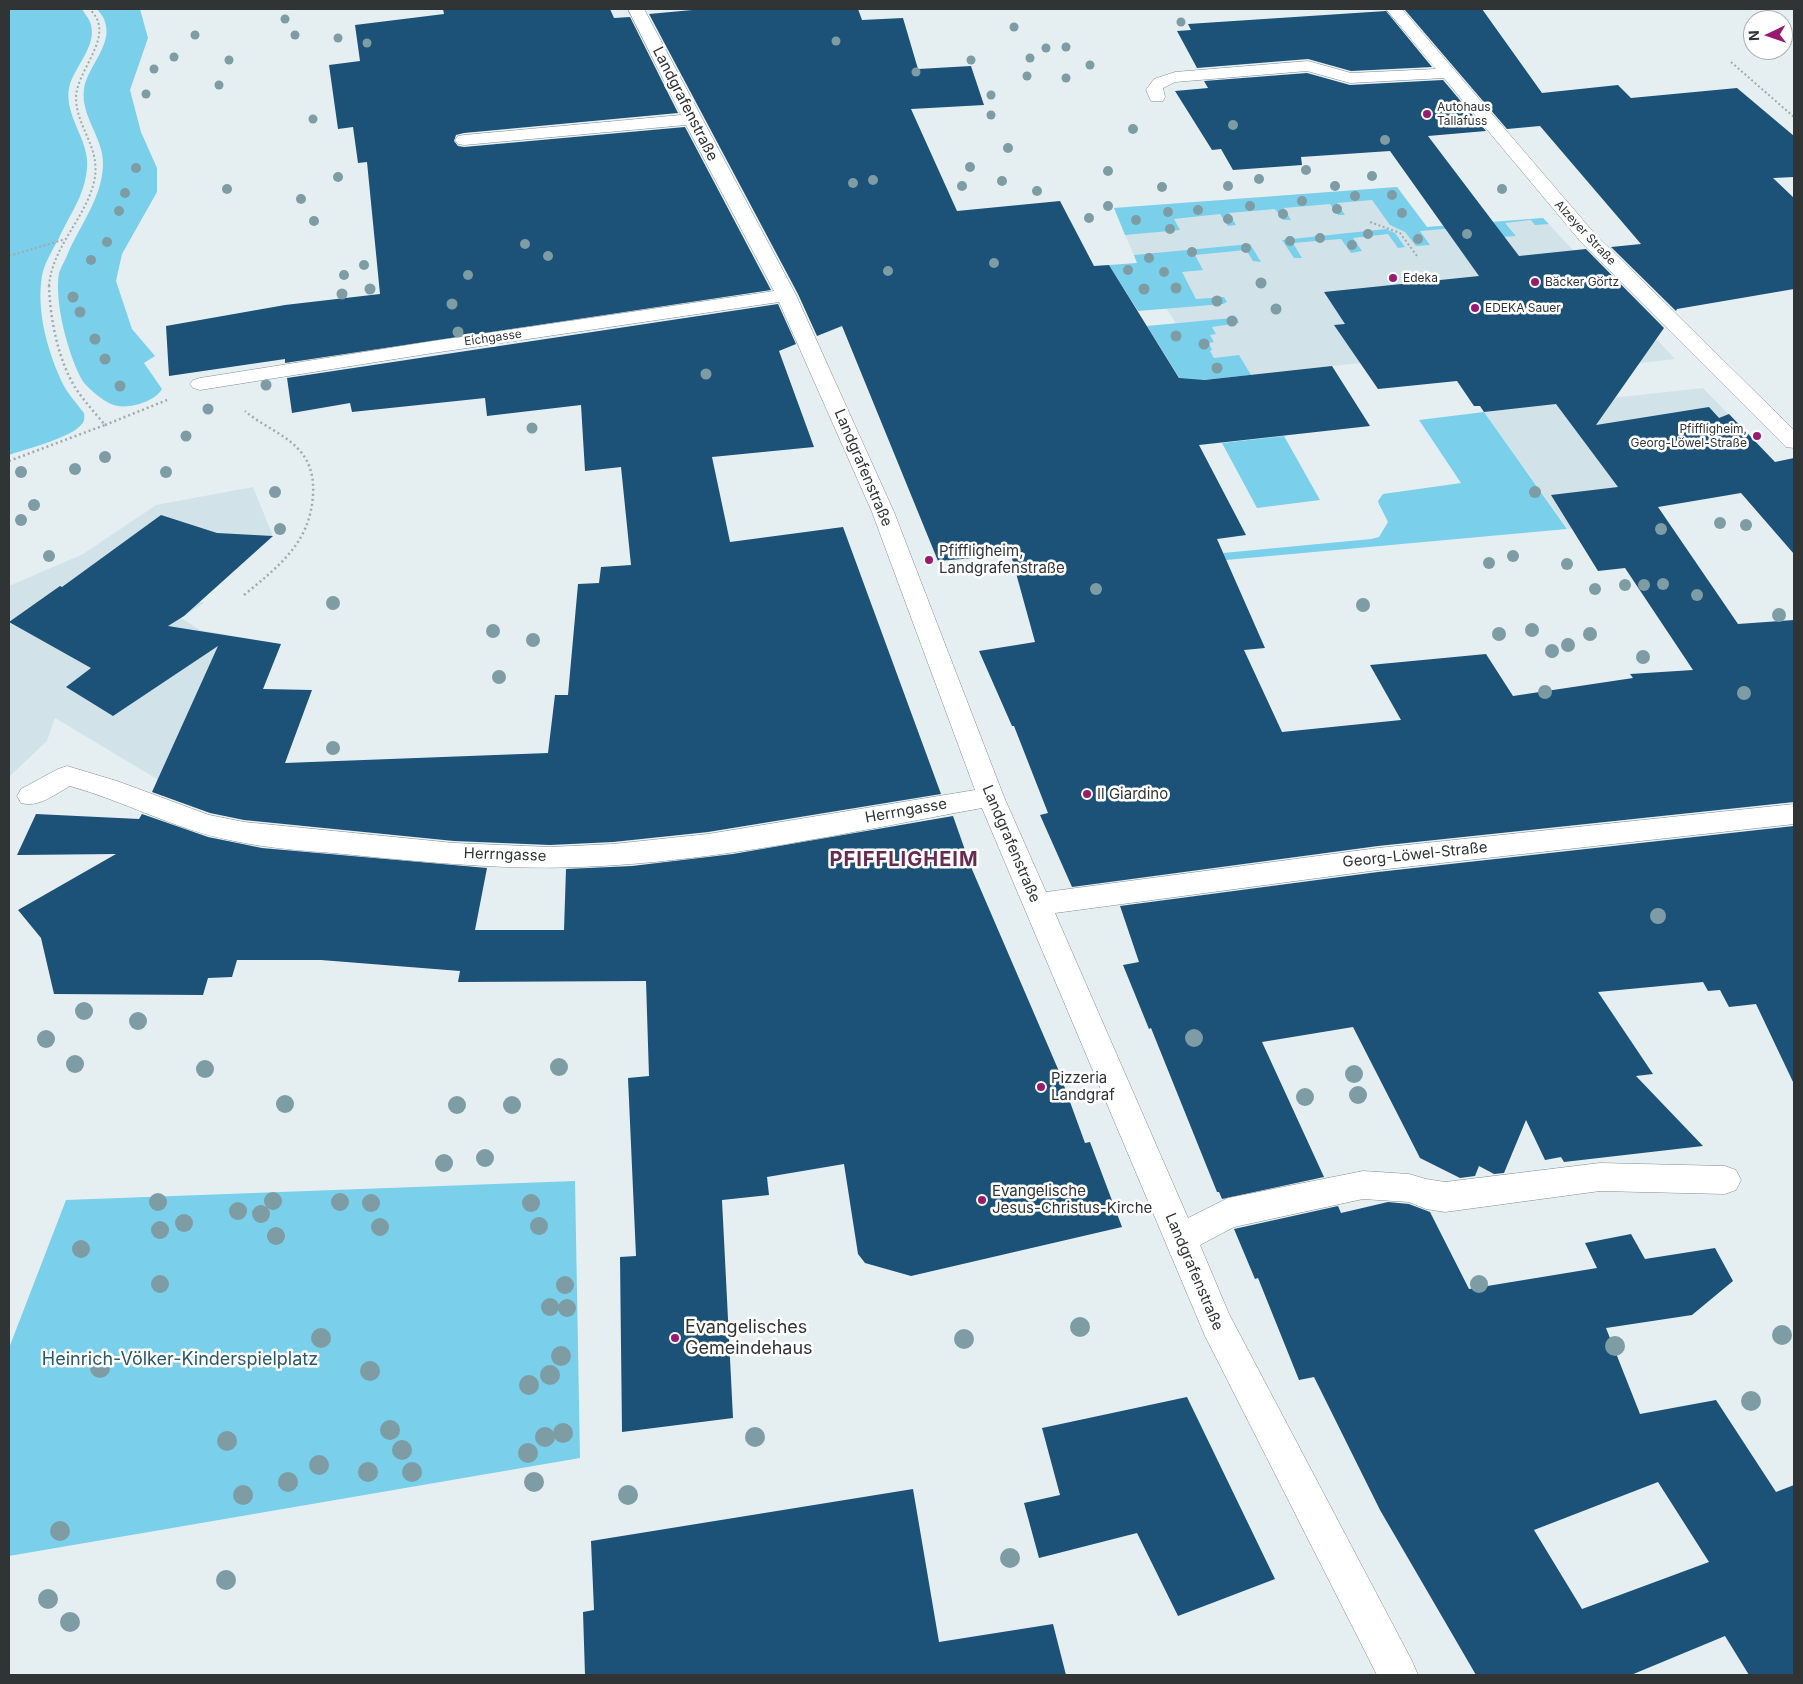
<!DOCTYPE html>
<html>
<head>
<meta charset="utf-8">
<style>
  body { margin:0 }
  #map { position:relative; width:1803px; height:1684px; overflow:hidden; background:#e5eff2; font-family:Inter,sans-serif }
  canvas { display:block }
  .frame { position:absolute; inset:0; border:10px solid #303435; pointer-events:none }
  .north { position:absolute; left:1743px; top:10px; width:50px; height:50px; box-sizing:border-box; background:#fff; border:1px solid #acaeae; border-radius:50%; rotate:267deg; font-size:14px; font-weight:700; line-height:20px; text-align:center; color:#303435 }
  .north::after { content:''; display:block; margin:auto; width:18px; height:22px; background:#991a71; clip-path:polygon(50% 0,100% 100%,50% 72%,0 100%) }
</style>
</head>
<body>
<div id="map">
<canvas width="1803" height="1684"></canvas>
<div class="frame"></div>
<div class="north">N</div>
</div>
<script>
const ctx = document.querySelector('canvas').getContext('2d');
ctx.lineJoin = 'round';
function paint(path, color) {
  ctx.fillStyle = color;
  ctx.fill(path, 'evenodd');
}
function stroke(path, color, width, dash) {
  ctx.strokeStyle = color;
  ctx.lineWidth = width;
  ctx.lineCap = dash ? 'butt' : 'round';
  ctx.setLineDash(dash || []);
  ctx.stroke(path);
}
function write(font, color, halo, rows, align = 'center') {
  ctx.font = font + ' Inter,sans-serif';
  ctx.lineWidth = 5;
  ctx.setLineDash([]);
  ctx.textBaseline = 'middle';
  ctx.strokeStyle = halo;
  ctx.fillStyle = color;
  for (const [text, x, y, turn = 0] of rows) {
    ctx.save();
    ctx.translate(x, y);
    ctx.rotate((+turn || 0) * Math.PI / 180);
    ctx.textAlign = isNaN(turn) ? turn : align;
    if (halo) ctx.strokeText(text, 0, 0);
    ctx.fillText(text, 0, 0);
    ctx.restore();
  }
}
paint(new Path2D(`
  M1397,187L1427,227L1543,218L1675,359L1595,368L1389,360L1212,379L1137,263L1114,208Z
  M1703,388L1775,462L1616,489L1643,521L1568,529L1484,412Z
  M253,487L273,536L200,601L204,603L181,618L200,630L281,644L256,706L205,808L55,718L47,741L9,777V586L83,554L156,505Z`), '#d1e3e9');
paint(new Path2D(`
  M9,9H82C85,14 90,20 91,25C97,47 73,68 69,88C64,117 90,140 87,168C85,195 70,214 59,238C53,249 44,264 42,276C36,311 48,354 64,386C69,395 78,405 84,413C85,419 84,423 79,427C66,439 26,449 9,455Z
  M97,9H140L148,38L130,90L141,132L157,168V192L122,254L116,281L132,329L155,356L144,363L162,389C155,402 125,411 111,404C102,400 87,388 82,380C68,354 54,302 59,273C61,267 66,259 68,253C81,224 102,197 103,165C104,138 80,116 84,89C87,67 113,45 105,22C104,17 100,13 97,9Z
  M1397,187L1427,227L1543,218L1549,224L1535,225L1531,220L1505,223L1516,236L1504,237L1455,228L1420,231L1430,245L1416,246L1405,232L1390,225L1372,200L1337,203L1345,215H1338L1330,204L1284,208L1291,220H1283L1275,209L1229,213L1236,225L1228,226L1220,214L1174,219L1180,230L1125,235L1114,208Z
  M1386,229L1395,233L1405,247L1398,248L1388,234L1353,238L1362,251L1351,253L1341,239L1293,243L1302,258H1294L1282,240Z
  M1250,244L1261,262L1253,261L1246,250L1195,255L1203,270L1182,272L1196,299L1224,297L1227,302L1223,304L1138,311L1109,265L1137,263L1134,255Z
  M1232,318H1237L1239,323L1212,327L1216,334L1210,335L1214,342L1209,343L1212,350L1210,351L1214,358L1239,355L1251,375L1182,382L1147,326Z
  M1484,412L1567,529L1226,560L1223,553L1371,539L1379,537L1388,522L1379,504L1378,501L1383,494L1461,483L1419,420Z
  M1284,436L1320,500L1257,508L1222,443Z
  M575,1181L580,1458L9,1556V1348L66,1200Z`), '#7ad0ea');
paint(new Path2D(`
  M443,9H610L614,18L630,17L678,113L464,133L456,135L454,141L458,146L464,147L685,127L771,290L285,363V359L169,376L166,326L285,305L380,294L367,162L358,163L353,127L338,129L329,65L360,61L355,25L444,14Z
  M703,9H858L862,20L903,18L918,69L971,66L984,105L911,109L957,211L1060,201L1094,266L1109,265L1179,378L1204,380L1332,366L1370,426L1199,445L1246,535L1217,539L1265,648L1244,650L1282,732L1401,720L1370,665L1486,654L1513,696L1633,678L1630,674L1693,670L1625,568L1598,571L1551,495L1618,487L1556,404L1484,412L1480,406H1474L1457,381L1378,389L1334,325L1345,324L1324,292L1479,276L1390,151L1301,157L1302,165L1233,170L1221,149L1212,150L1175,91L1208,88L1204,81L1307,73L1350,85L1443,80L1486,131L1428,136L1519,256L1586,249L1664,328L1596,425L1709,407L1719,418L1729,414L1775,462L1794,458V554L1741,493L1658,507L1738,624L1794,620V802L1378,846L1072,887L1040,815L1048,813L1014,726H1012L979,651L1035,642L1011,555L938,561L842,326L817,336L798,294L649,14Z
  M1427,9H1482L1542,93L1618,85L1631,98L1737,88L1794,136V177L1773,178L1794,198V289L1677,309L1676,311L1611,247L1641,244L1540,126L1507,129L1405,10Z
  M1386,11L1432,67L1351,71L1308,59L1197,68L1177,31L1191,30L1188,24Z
  M778,304L796,344L779,351L814,447L712,457L730,542L843,527L941,794L708,832L613,842L550,845L454,841L244,820L210,813L152,792L218,646L113,716L66,687L91,668L9,622L60,586L62,587L161,515L217,533L273,536L184,616L168,626L281,644L263,689L312,690L285,763L548,753L555,695H568L578,584L599,583L601,567L631,565L621,467L585,471L581,405L487,416L485,398L352,412L350,403L292,413L287,378Z
  M36,814L139,819L142,814L208,837L262,848L487,868L475,930H564L566,869L632,866L733,854L953,816L971,867L1058,1069L1085,1143L1090,1142L1122,1227L911,1276L865,1263L858,1254L844,1164L767,1177L769,1195L722,1200L733,1418L622,1432L620,1257L636,1256L628,1078L649,1076L646,981L458,982L460,971L321,960H237L232,977L208,978L203,995L54,994L41,938L18,910L116,854L17,855Z
  M1794,826V1084L1756,1004L1729,1007L1720,990L1708,991L1703,982L1598,992L1653,1074L1636,1076L1703,1146L1564,1162L1561,1157L1545,1160L1526,1120L1504,1173L1494,1174L1479,1166L1475,1176L1460,1178L1420,1158L1353,1027L1262,1042L1324,1177L1222,1199L1219,1192H1217L1151,1028L1149,1029L1123,965L1139,962L1120,906L1378,872Z
  M1388,1202L1409,1204L1430,1212L1469,1289L1597,1268L1585,1243L1631,1234L1645,1259L1715,1248L1733,1281L1692,1315L1606,1328L1640,1414L1716,1400L1776,1492L1794,1485V1675H1749L1725,1636L1631,1675H1476L1380,1510L1314,1377L1299,1380L1258,1278L1255,1279L1234,1229L1338,1206L1341,1213ZM1658,1482L1709,1562L1582,1609L1534,1530Z
  M1187,1397L1275,1579L1178,1616L1137,1533L1039,1558L1024,1503L1060,1495L1042,1428Z
  M913,1489L939,1642L1053,1624L1066,1675H585L583,1612L594,1610L591,1541Z`), '#1c5178');
const minor = new Path2D(`
  M628,9H644L796,295L894,512L1004,797L1046,892L1378,848L1794,804V824L1378,870L1055,913L1188,1218L1228,1198L1363,1171L1409,1174L1426,1179L1445,1182L1600,1163L1725,1166L1736,1170L1741,1180L1736,1190L1725,1194L1600,1191L1445,1212L1426,1209L1409,1202L1363,1199L1234,1227L1200,1245L1229,1314L1412,1661L1418,1675H1377L1205,1336L982,808C850,832 716,862 581,867C508,870 435,863 363,856C318,851 273,850 229,840C174,829 124,801 70,786C54,795 38,808 21,803L17,796L21,789L58,769L67,766L117,781L209,815L244,822L454,843L550,847L613,844L708,834L975,790L872,512L779,302L433,353L200,390L193,388L190,384L193,380L200,378L433,341L774,291L686,125L464,145L458,144L455,140L458,136L464,135L681,115Z
  M1386,9H1402L1595,234L1794,430V448L1786,447L1581,242L1444,78L1350,83L1307,71L1175,82L1163,88L1165,97L1163,101H1151L1146,90L1154,79L1175,72L1308,61L1351,73L1436,69Z`);
stroke(minor, '#838c8f', 1);
stroke(new Path2D(`
  M1731,62L1794,117
  M1370,222L1400,233L1417,256
  M9,256L66,239
  M49,286C52,247 85,219 94,182C102,148 76,128 76,97C77,73 106,44 98,22C97,17 93,13 90,9`), '#a2a9ac', 2, [2, 2.5]);
stroke(new Path2D(`
  M105,425L167,400
  M9,461L105,425C95,413 85,402 76,389C58,360 50,319 49,285
  M244,595C279,566 310,543 313,495C314,479 311,464 301,452C286,434 262,426 245,411`), '#a2a9ac', 2.5, [2, 3]);
paint(minor, '#fff');
ctx.fillStyle = '#7e9ca4';
for (const [x, y, r] of [
  [285,19,4.5],
  [1181,22,4.5],
  [1014,27,4.5],
  [195,35,4.5],
  [295,35,4.5],
  [338,38,4.5],
  [836,41,4.5],
  [367,43,4.5],
  [1066,47,4.5],
  [1046,48,4.5],
  [174,57,4.5],
  [1030,58,4.5],
  [229,60,4.5],
  [971,60,4.5],
  [1090,65,4.5],
  [154,69,4.5],
  [916,72,4.5],
  [1027,76,4.5],
  [1066,78,4.5],
  [219,85,4.5],
  [146,94,4.5],
  [991,95,4.5],
  [991,115,4.5],
  [313,119,4.5],
  [1233,125,5],
  [1133,129,5],
  [1385,140,5],
  [1008,148,5],
  [970,167,5],
  [136,168,5],
  [1306,170,5],
  [1108,171,5],
  [1372,176,5],
  [338,177,5],
  [1259,179,5],
  [873,180,5],
  [1002,181,5],
  [853,183,5],
  [962,186,5],
  [1228,186,5],
  [1335,186,5],
  [1162,187,5],
  [227,189,5],
  [1502,189,5],
  [1037,191,5],
  [125,193,5],
  [1392,195,5],
  [1355,196,5],
  [301,199,5],
  [1302,201,5],
  [1108,206,5],
  [1250,206,5],
  [1337,209,5],
  [1198,210,5],
  [119,211,5],
  [1168,212,5],
  [1402,213,5],
  [1283,214,5],
  [1089,218,5],
  [1228,219,5],
  [1136,220,5],
  [314,221,5],
  [1170,229,5],
  [1368,234,5],
  [1467,234,5],
  [1320,238,5],
  [1418,239,5],
  [1290,241,5],
  [107,242,5],
  [525,244,5],
  [1352,245,5],
  [1246,248,5],
  [1192,252,5],
  [548,256,5],
  [1149,258,5],
  [91,260,5],
  [994,263,5],
  [364,265,5],
  [1128,270,5],
  [888,271,5],
  [1164,272,5],
  [344,275,5],
  [468,275,5],
  [1261,283,5.5],
  [1176,288,5.5],
  [370,289,5.5],
  [1144,289,5.5],
  [342,294,5.5],
  [73,297,5.5],
  [1217,301,5.5],
  [452,304,5.5],
  [1276,309,5.5],
  [80,312,5.5],
  [1232,321,5.5],
  [458,332,5.5],
  [1176,336,5.5],
  [95,339,5.5],
  [1204,344,5.5],
  [105,359,5.5],
  [1217,368,5.5],
  [706,374,5.5],
  [266,385,5.5],
  [120,386,5.5],
  [208,409,5.5],
  [532,428,5.5],
  [186,436,5.5],
  [105,457,6],
  [75,469,6],
  [21,472,6],
  [166,472,6],
  [275,492,6],
  [1535,492,6],
  [34,505,6],
  [21,520,6],
  [1720,523,6],
  [1746,525,6],
  [280,529,6],
  [1661,529,6],
  [49,556,6],
  [1513,556,6],
  [1489,563,6],
  [1567,564,6],
  [1663,584,6],
  [1625,585,6],
  [1644,585,6],
  [1096,589,6],
  [1595,589,6],
  [1697,595,6],
  [333,603,7],
  [1363,605,7],
  [1779,615,7],
  [1532,630,7],
  [493,631,7],
  [1499,634,7],
  [1590,634,7],
  [533,640,7],
  [1568,645,7],
  [1552,651,7],
  [1643,657,7],
  [499,677,7],
  [1545,692,7],
  [1744,693,7],
  [333,748,7],
  [1658,916,8],
  [84,1011,9],
  [138,1021,9],
  [1194,1038,9],
  [46,1039,9],
  [75,1064,9],
  [559,1067,9],
  [205,1069,9],
  [1354,1074,9],
  [1358,1095,9],
  [1305,1097,9],
  [285,1104,9],
  [457,1105,9],
  [512,1105,9],
  [485,1158,9],
  [444,1163,9],
  [273,1201,9],
  [158,1202,9],
  [340,1202,9],
  [371,1203,9],
  [531,1203,9],
  [238,1211,9],
  [261,1214,9],
  [184,1223,9],
  [539,1226,9],
  [380,1227,9],
  [160,1230,9],
  [276,1236,9],
  [81,1249,9],
  [160,1284,9],
  [1479,1284,9],
  [565,1285,9],
  [550,1307,9],
  [567,1308,9],
  [1080,1327,10],
  [1782,1335,10],
  [321,1338,10],
  [964,1339,10],
  [1615,1346,10],
  [561,1356,10],
  [100,1368,10],
  [370,1371,10],
  [550,1375,10],
  [529,1385,10],
  [1751,1401,10],
  [390,1430,10],
  [563,1433,10],
  [545,1437,10],
  [755,1437,10],
  [227,1441,10],
  [402,1450,10],
  [528,1453,10],
  [319,1465,10],
  [368,1472,10],
  [412,1472,10],
  [288,1482,10],
  [534,1482,10],
  [243,1495,10],
  [628,1495,10],
  [60,1531,10],
  [1010,1558,10],
  [226,1580,10],
  [48,1599,10],
  [70,1622,10]
]) {
  ctx.beginPath();
  ctx.arc(x, y, r, 0, 2 * Math.PI);
  ctx.fill();
}
for (const [x, y, r, color] of [
  [1427,114,5,"#991a71"],
  [1393,278,5,"#991a71"],
  [1535,282,5,"#991a71"],
  [1475,308,5,"#991a71"],
  [1757,436,5,"#991a71"],
  [929,560,5,"#991a71"],
  [1087,794,5,"#991a71"],
  [1041,1087,5,"#991a71"],
  [982,1200,5,"#991a71"],
  [675,1338,5,"#991a71"]
]) {
  const dot = new Path2D();
  dot.arc(x, y, r, 0, 2 * Math.PI);
  ctx.fillStyle = color;
  ctx.fill(dot);
  stroke(dot, '#fff', 2);
}
write('12px', '#303435', '#fff', [
  ["Autohaus",1437,107],
  ["Tallafuss",1437,121],
  ["Edeka",1403,278],
  ["Bäcker Görtz",1545,282],
  ["EDEKA Sauer",1485,308],
  ["Pfiffligheim,",1747,429,"right"],
  ["Georg-Löwel-Straße",1747,443,"right"]
], 'left');
write('12px', '#303435', '#fff', [
  ["Alzeyer Straße",1585,233,47],
  ["Eichgasse",493,338,-8]
]);
write('15px', '#303435', '#fff', [
  ["Landgrafenstraße",685,104,63],
  ["Landgrafenstraße",863,468,67],
  ["Herrngasse",906,811,-10],
  ["Landgrafenstraße",1011,844,67],
  ["Herrngasse",505,855,2],
  ["Georg-Löwel-Straße",1415,855,-6],
  ["Landgrafenstraße",1194,1272,67]
]);
write('15px', '#303435', '#fff', [
  ["Pfiffligheim,",939,551],
  ["Landgrafenstraße",939,568],
  ["Il Giardino",1097,794],
  ["Pizzeria",1051,1078],
  ["Landgraf",1051,1095],
  ["Evangelische",992,1191],
  ["Jesus-Christus-Kirche",992,1208]
], 'left');
write('18px', '#303435', '#fff', [
  ["Evangelisches",685,1328],
  ["Gemeindehaus",685,1349]
], 'left');
write('18px', '#2a5865', '#fff', [
  ["Heinrich-Völker-Kinderspielplatz",180,1360]
]);
ctx.letterSpacing = '1px';
write('bold 20px', '#672a50', '#fff', [
  ["PFIFFLIGHEIM",904,860]
]);
ctx.letterSpacing = '0px';
</script>
</body>
</html>
